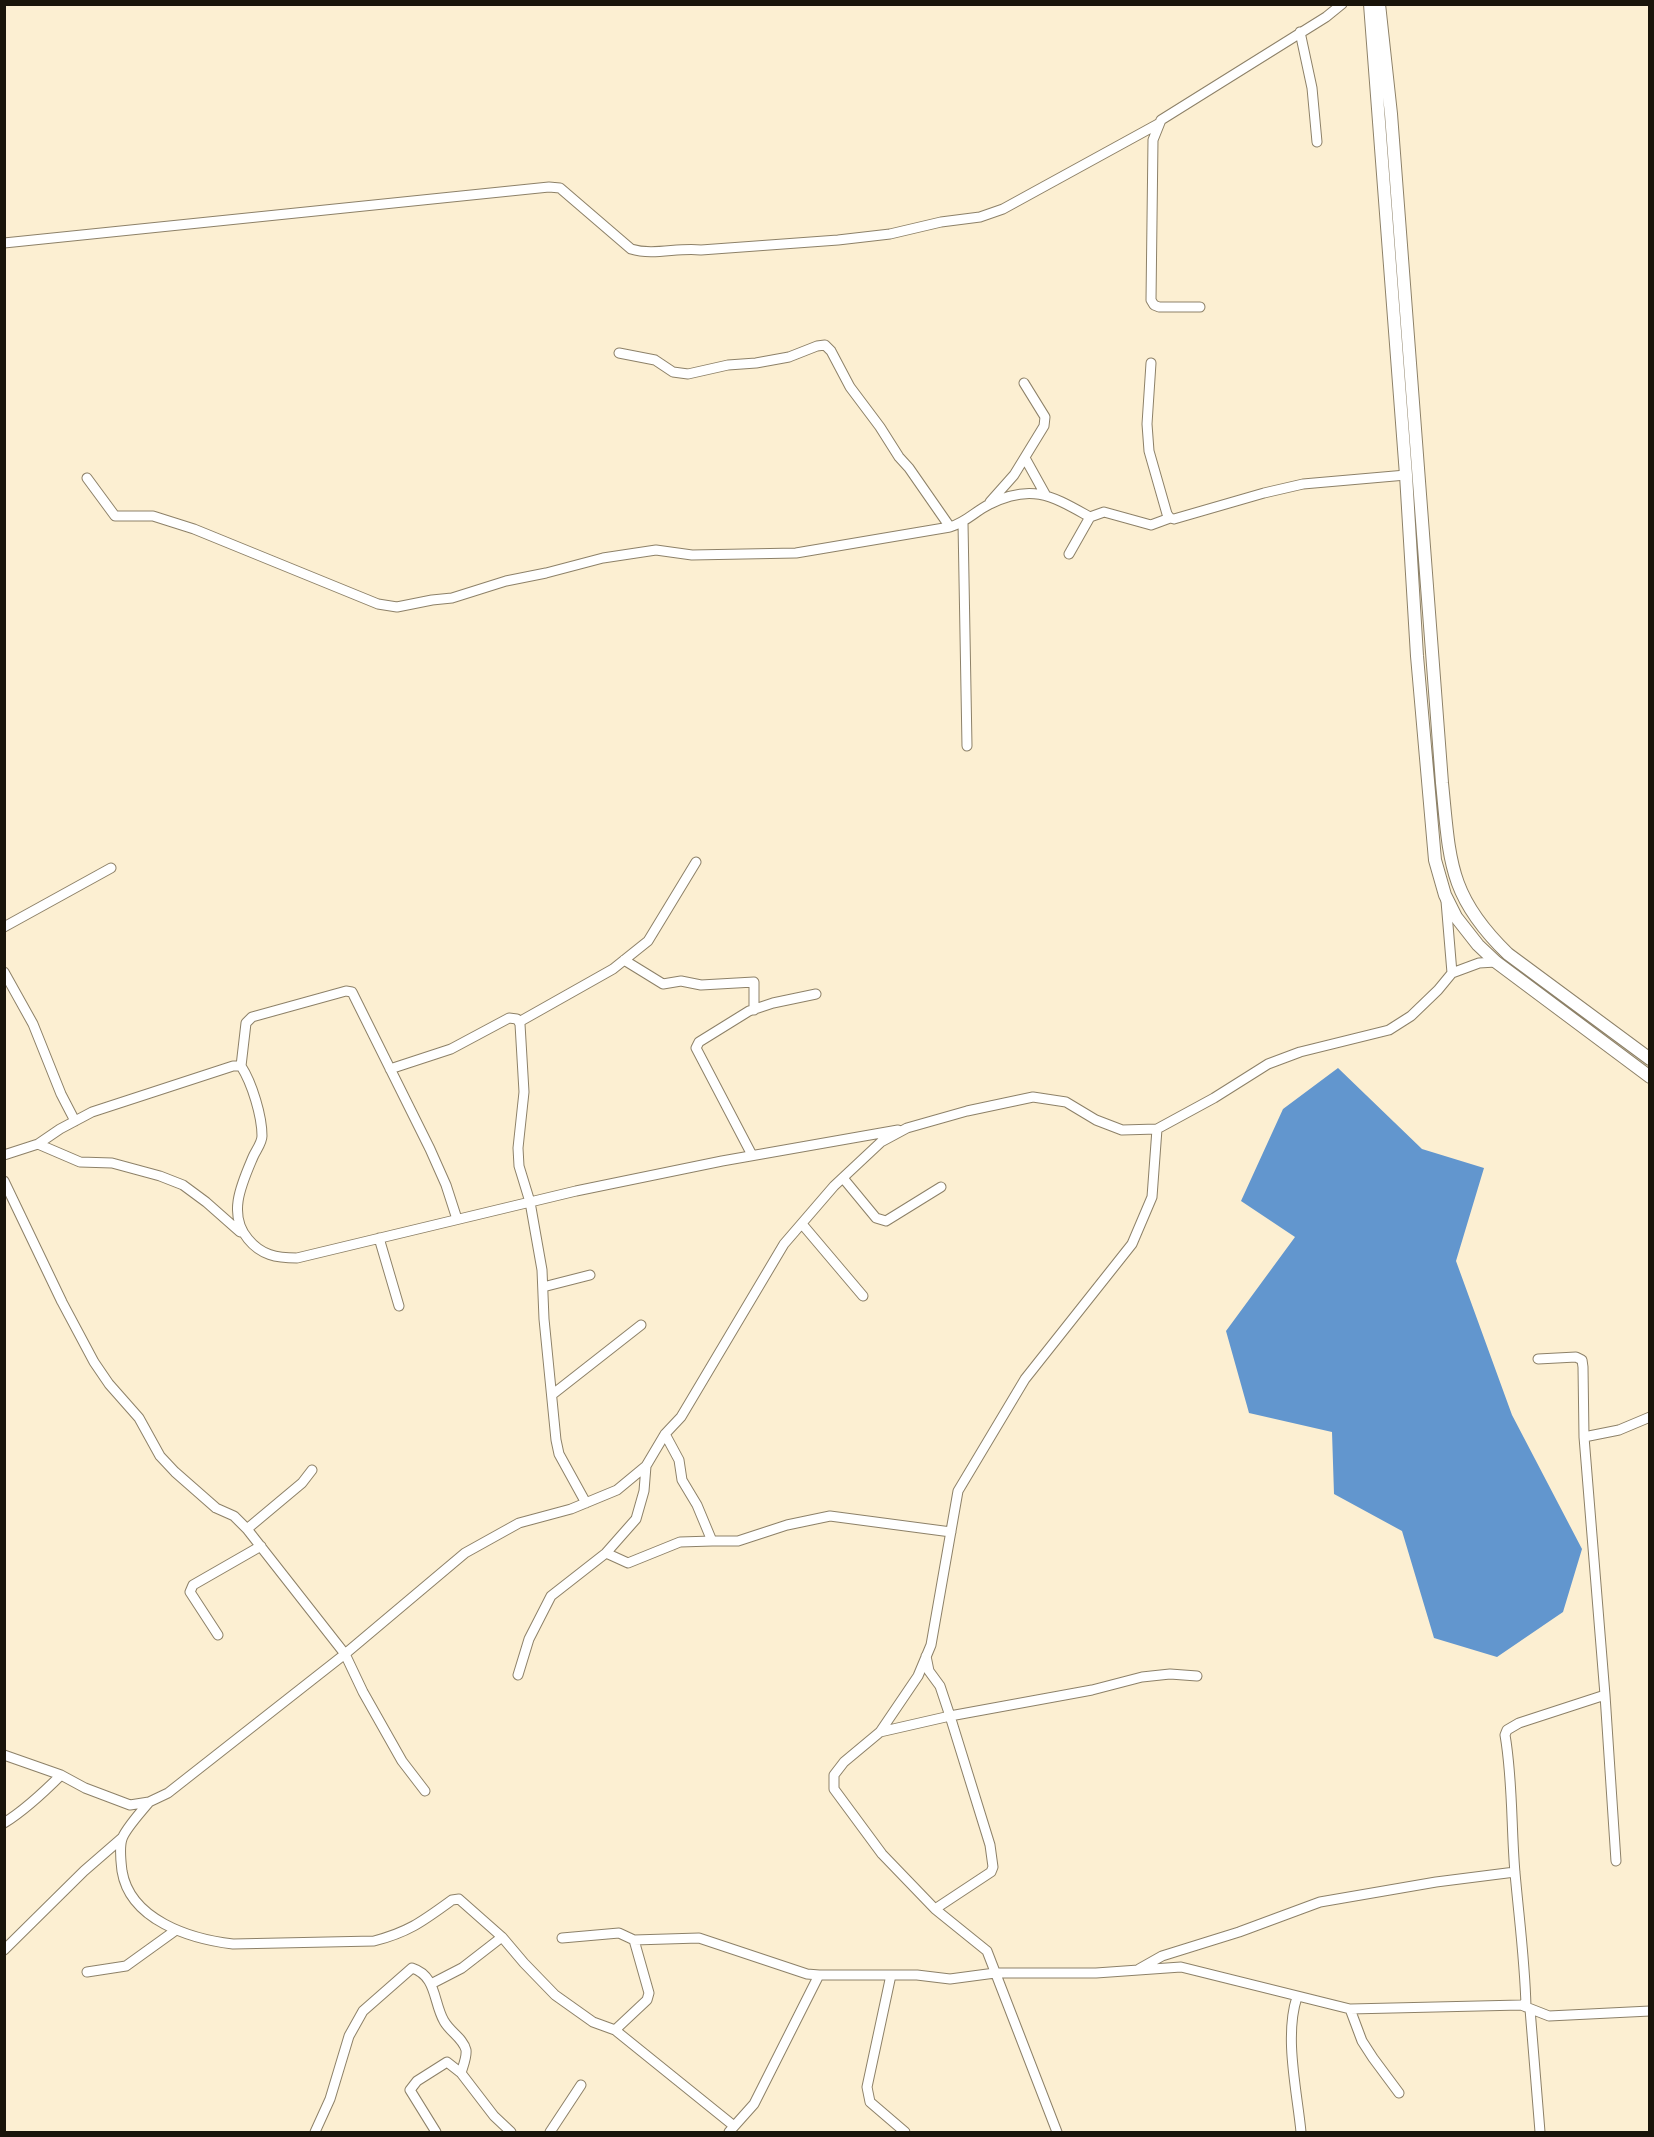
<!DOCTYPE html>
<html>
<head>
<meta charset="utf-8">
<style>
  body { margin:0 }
  #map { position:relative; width:1654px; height:2137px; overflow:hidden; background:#fcefd2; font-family:"Crimson Pro",serif }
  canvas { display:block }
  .frame { position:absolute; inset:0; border:6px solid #19140a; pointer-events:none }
</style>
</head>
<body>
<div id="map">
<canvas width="1654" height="2137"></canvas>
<div class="frame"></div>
</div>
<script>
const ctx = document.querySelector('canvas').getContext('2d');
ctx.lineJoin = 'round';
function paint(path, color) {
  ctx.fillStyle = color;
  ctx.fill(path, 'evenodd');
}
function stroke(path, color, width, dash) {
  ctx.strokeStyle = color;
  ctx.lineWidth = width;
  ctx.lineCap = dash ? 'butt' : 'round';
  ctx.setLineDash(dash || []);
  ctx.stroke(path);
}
paint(new Path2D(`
  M1338,1068L1422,1149L1484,1168L1456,1261L1512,1415L1582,1549L1563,1612L1497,1657L1434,1638L1402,1531L1334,1494L1332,1432L1249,1413L1226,1331L1295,1237L1241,1201L1283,1109Z`), '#6296ce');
const minor = new Path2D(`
  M1300,32L1312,88L1317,142
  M4,243L549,187L560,188L631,249C654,256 678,247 701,250L838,240L890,234L941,222L980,217L1003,209L1158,124
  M1200,307H1159L1154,305L1151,300L1153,140L1161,120L1326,17L1342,4
  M619,353L655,360L673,372L688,374L728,365L756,363L789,357L817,346L825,345L831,351L850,387L880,427L899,457L909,468L950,527
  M1151,363L1147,424L1149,451L1167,514L1170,518L1174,519L1264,493L1303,484L1406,475
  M1025,458L1045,494
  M87,478L115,516H153L194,529L378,604L397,607L432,600L452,598L506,581L546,573L603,558L656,550L692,555L796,553L950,527C967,522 975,511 990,504C1032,483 1052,496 1090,517L1104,512L1151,525L1170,518
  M990,502L1014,475L1044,426L1045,417L1024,383
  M963,523L967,746
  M1069,554L1090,517
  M1446,901L1452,973
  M4,927L111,868
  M624,960L663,984L681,981L701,985L754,982V1010
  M4,972L33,1024L61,1094L75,1121
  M519,1022L613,969L648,941L696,862
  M241,1066L246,1023L252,1017L346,991L352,992L430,1149L446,1185L457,1219
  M390,1069L451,1049L509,1018L517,1019L520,1024L524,1092L518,1148L519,1166L530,1202L542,1270L544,1319L556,1440L559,1454L586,1503
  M38,1144L80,1162L112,1163L160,1176L183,1185L206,1202L240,1232
  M4,1155L38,1144L60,1129L92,1112L233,1066H241C252,1083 262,1116 262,1136C262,1143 256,1150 253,1157C242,1183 227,1214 248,1239C261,1255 276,1258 297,1258L576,1191L722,1161L898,1130
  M752,1155L696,1048L699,1042L749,1011L773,1003L816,994
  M843,1178L876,1218L886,1221L941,1187
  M4,1181L62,1302L94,1362L109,1384L139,1418L160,1456L175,1472L216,1508L234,1516L247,1529L345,1654L363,1692L402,1761L425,1791
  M802,1224L863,1296
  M379,1238L399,1306
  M543,1287L590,1275
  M1538,1359L1576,1357L1582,1360L1583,1367L1584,1437L1605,1695L1616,1861
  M553,1394L641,1325
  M665,1434L679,1460L682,1480L697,1505L712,1541H738L787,1525L830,1516L951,1532
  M1584,1437L1619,1430L1650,1417
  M247,1529L302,1483L312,1470
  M606,1553L628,1563L680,1542L712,1541
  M218,1635L190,1592L193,1585L261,1546
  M926,1656L929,1671L940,1686L950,1716L990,1845L993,1867L991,1872L935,1909
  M518,1675L529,1639L551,1596L606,1553L636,1519L644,1491L646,1466
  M880,1732L950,1716L1092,1690L1142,1677L1170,1674L1197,1676
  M4,1755L61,1775L85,1788L130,1805L149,1802L168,1793L345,1654L465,1553L519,1523L571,1509L617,1490L646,1466L665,1434L681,1417L784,1244L834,1186L881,1142L907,1128L967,1111L1033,1097L1066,1102L1096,1120L1122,1130L1157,1129L1214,1098L1268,1064L1300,1052L1389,1030L1411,1016L1438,990L1452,973L1479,963L1496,962
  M149,1802C142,1811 125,1829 122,1839C119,1848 121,1862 122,1871C130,1920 190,1939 233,1944L374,1941C409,1932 423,1921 452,1900L459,1899L502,1937
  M4,1823C25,1810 43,1793 61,1775
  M562,1938L619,1933L634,1940L699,1938L807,1974L819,1975H917L950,1979L995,1973H1096L1181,1967L1350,2009L1521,2005L1549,2016L1650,2011
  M4,1950L84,1871L122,1838
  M1139,1969L1162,1956L1239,1932L1320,1902L1436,1882L1515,1872
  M87,1972L126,1966L176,1930
  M891,1975L867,2087L870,2102L905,2132
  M431,1984L462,1968L502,1937L524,1963L555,1995L593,2022L615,2030L647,2000L649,1993L634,1940
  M1297,1997C1284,2036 1297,2091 1301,2132
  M1526,2007C1525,1962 1519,1918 1515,1873C1511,1827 1513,1781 1505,1735L1507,1730L1519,1723L1605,1695
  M1350,2009L1362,2041L1373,2058L1399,2093
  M1530,2009L1540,2132
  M615,2030L734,2126
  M315,2132L330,2099L349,2036L363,2011L412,1968C437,1976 433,2002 444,2021C450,2032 463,2038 466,2050C467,2057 463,2066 461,2073L494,2116L511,2132
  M436,2132L410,2090L417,2081L447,2062L461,2073
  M550,2132L581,2085
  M729,2132L754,2104L819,1975
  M1057,2132L987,1951L935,1909L882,1854L834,1789V1775L844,1762L880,1732L918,1676L931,1645L958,1491L1025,1379L1132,1244L1152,1197L1157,1129`);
const secondary = new Path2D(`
  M1370,4L1406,475L1417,656L1435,860L1445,895L1456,917L1478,945L1496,962L1650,1077
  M1379,4L1391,114L1442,783C1450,861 1448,896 1508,954L1650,1059`);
stroke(minor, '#8d8168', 11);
stroke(secondary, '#8d8168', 14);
stroke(minor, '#fff', 9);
stroke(secondary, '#fff', 12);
</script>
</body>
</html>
